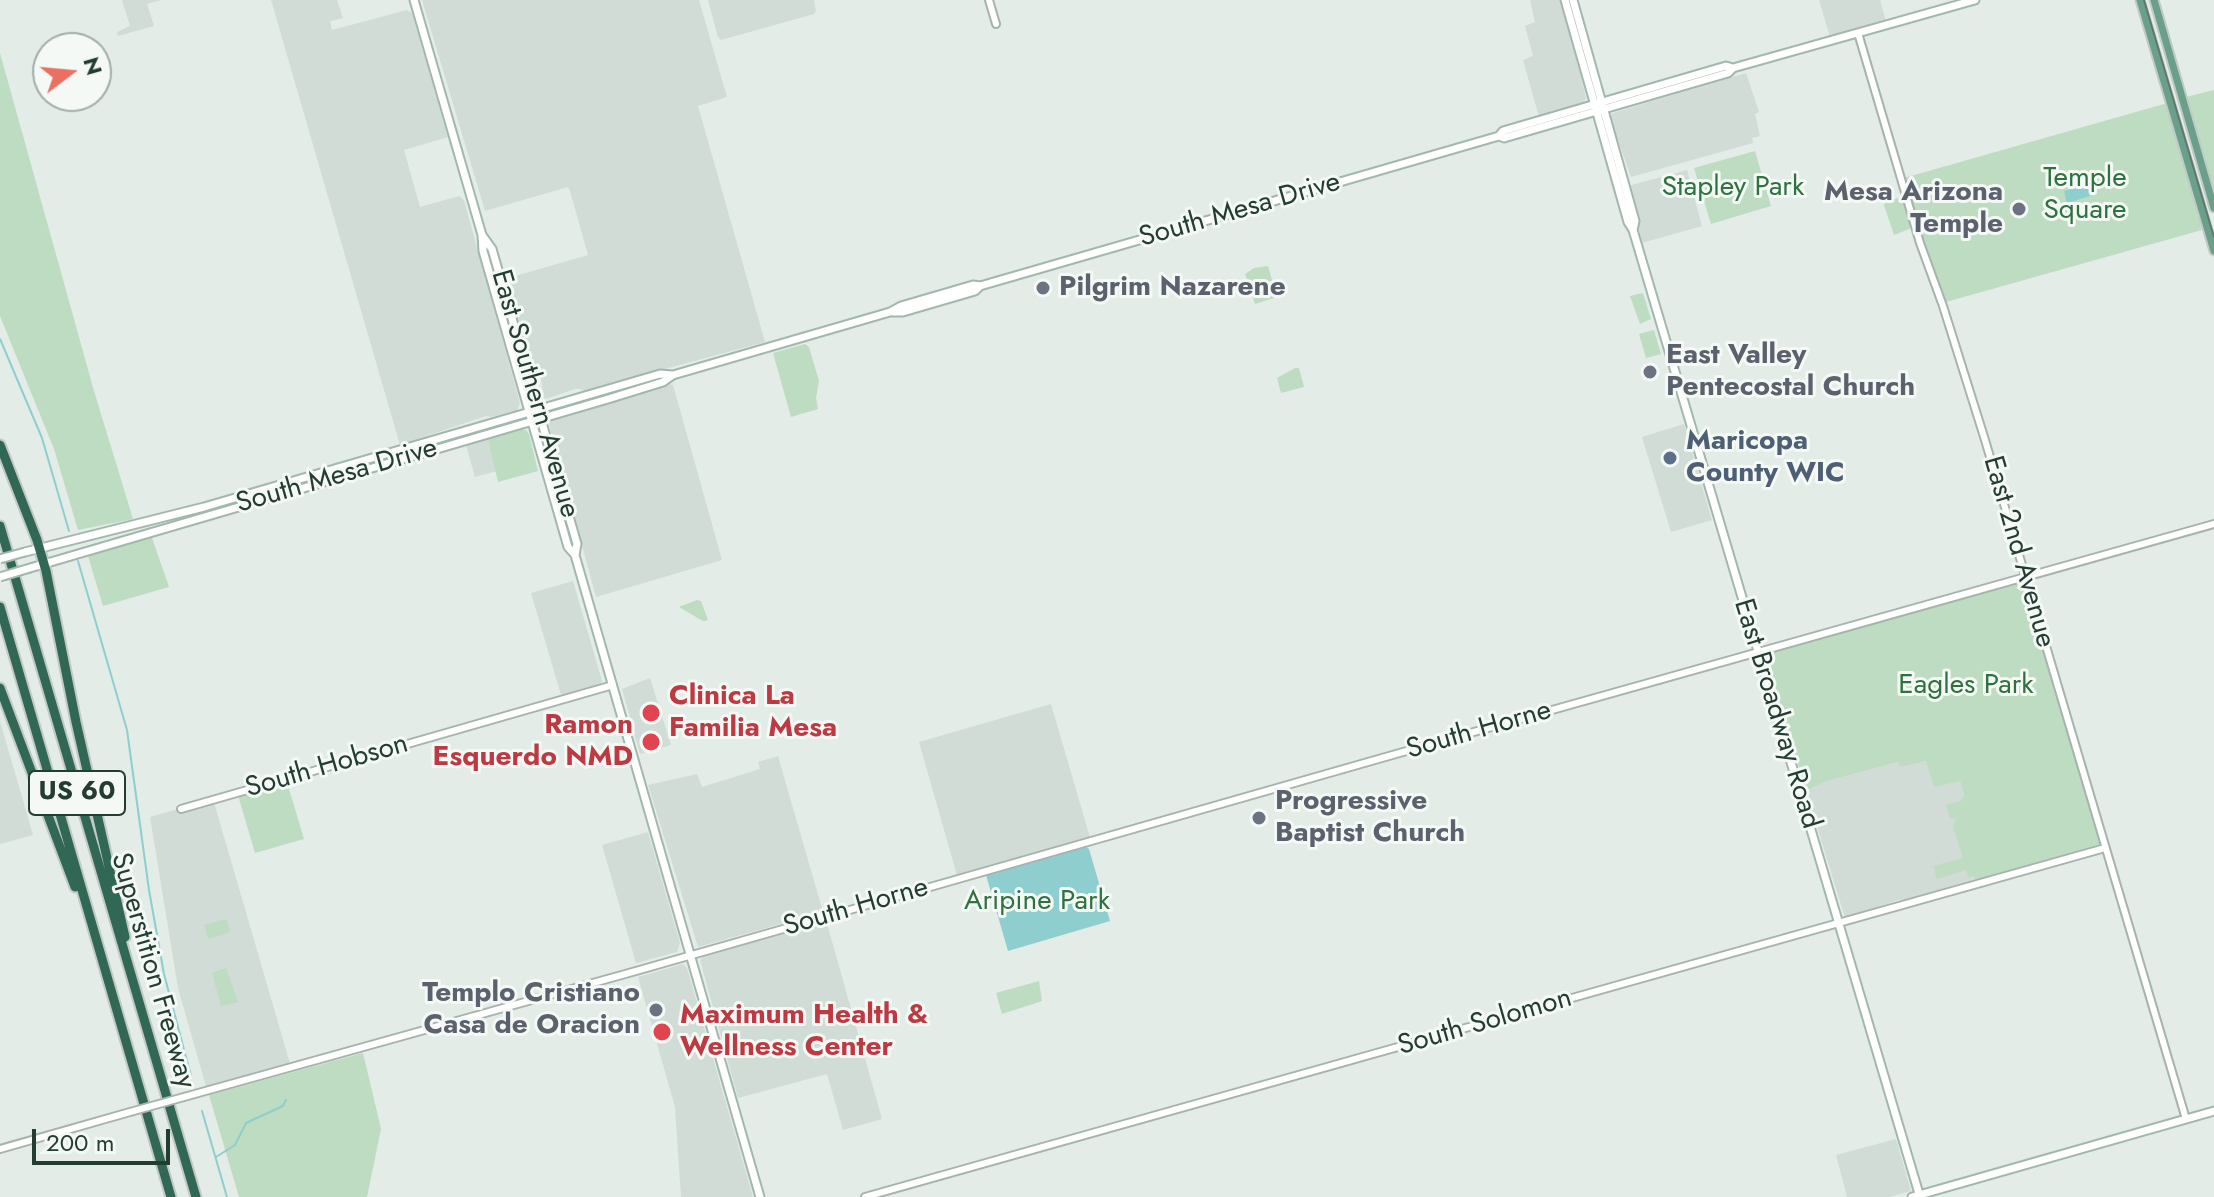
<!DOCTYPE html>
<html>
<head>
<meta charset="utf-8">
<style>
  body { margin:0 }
  #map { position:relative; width:2214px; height:1197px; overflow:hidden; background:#e3ece7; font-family:Jost,sans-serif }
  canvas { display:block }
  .north { position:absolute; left:32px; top:32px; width:80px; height:80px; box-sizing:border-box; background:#f4f9f5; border:2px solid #a1aea7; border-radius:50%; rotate:74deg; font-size:22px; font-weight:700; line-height:32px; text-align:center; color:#243d33 }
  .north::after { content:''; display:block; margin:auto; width:28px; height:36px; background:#ec7062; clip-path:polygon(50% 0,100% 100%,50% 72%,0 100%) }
  .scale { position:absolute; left:32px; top:1129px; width:138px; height:36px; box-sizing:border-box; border:4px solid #243d33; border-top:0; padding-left:10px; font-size:24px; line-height:28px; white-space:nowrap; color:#243d33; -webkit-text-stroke:6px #f4f9f5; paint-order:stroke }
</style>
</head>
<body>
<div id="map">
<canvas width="2214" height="1197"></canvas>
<div class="north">N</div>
<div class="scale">200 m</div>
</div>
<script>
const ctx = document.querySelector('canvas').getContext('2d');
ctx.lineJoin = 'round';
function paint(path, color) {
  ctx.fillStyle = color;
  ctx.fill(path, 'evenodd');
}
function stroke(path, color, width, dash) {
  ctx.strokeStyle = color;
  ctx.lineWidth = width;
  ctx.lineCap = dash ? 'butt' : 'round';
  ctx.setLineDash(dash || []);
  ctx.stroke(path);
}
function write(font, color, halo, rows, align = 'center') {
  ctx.font = font + ' Jost,sans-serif';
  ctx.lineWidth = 6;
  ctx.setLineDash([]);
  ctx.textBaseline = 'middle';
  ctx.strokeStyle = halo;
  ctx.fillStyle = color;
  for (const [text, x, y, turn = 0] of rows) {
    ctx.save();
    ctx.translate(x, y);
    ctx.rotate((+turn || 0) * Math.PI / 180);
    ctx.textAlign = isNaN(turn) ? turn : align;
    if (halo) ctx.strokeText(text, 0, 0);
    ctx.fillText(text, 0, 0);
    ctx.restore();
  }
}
paint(new Path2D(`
  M122,0H161L147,4L154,26L118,36L117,32L130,26Z
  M271,0H337L343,18L330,21L332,30L407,10L412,13L448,137L404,150L420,207L459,196L464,200L520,403L517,410L491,417L486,416L400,445Z
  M422,0H699L727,97L698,106L765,342L583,391L581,389H575L546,399L543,397L541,376L531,363L505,279L588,255L570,191L568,187L485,211Z
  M708,0H814L816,11L814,14L721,40L718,37Z
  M1530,0H1562L1586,98L1583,104L1539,117L1523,60L1533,56L1525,26L1535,22Z
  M1819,0H1880L1887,25L1831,40Z
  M1746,73L1759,112L1755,114L1760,136L1752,138L1753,143L1631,177L1610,117L1613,113Z
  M1687,170L1702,226L1642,243L1628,186Z
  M669,384L673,385L722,560L596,597L549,424L552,418L599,407L610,401Z
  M1684,424L1712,520L1671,532L1642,437Z
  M488,439L497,471L475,477L466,445Z
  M573,581L602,681L601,684L561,695L531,593Z
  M650,678L671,745L640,754L622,689Z
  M1051,704L1091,841L958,879L919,742Z
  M0,721L33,835L0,844Z
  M778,756L823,912L698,947L648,785L697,774L702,787L760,769L758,762Z
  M1924,761L1960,781L1964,795L1960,801L1976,880L1961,883L1906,900H1898L1845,918L1806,791L1827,781L1898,762L1900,766Z
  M213,799L291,1067L207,1090L178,988L150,817Z
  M648,832L680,943L677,952L636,963L602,845Z
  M826,920L882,1119L843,1130L827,1074L738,1098L700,960L705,955Z
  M683,964L687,968L753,1197H681L675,1107L638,977Z
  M1896,1139L1911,1191L1890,1197H1847L1836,1155Z`), '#d1dcd6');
paint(new Path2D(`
  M0,53L94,391L133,519L78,530L54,449L0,316Z
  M2214,90V208L2182,98Z
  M2164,104L2169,107L2202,230L1946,302L1928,261L1904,178Z
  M1755,151L1771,206L1711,224L1694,168Z
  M1902,197L1912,228L1894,235L1884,205L1887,201Z
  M1268,266L1275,290L1274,298L1255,304L1245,274L1254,268Z
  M1643,293L1651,319L1640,324L1630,296Z
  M1654,330L1661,354L1646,358L1639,334Z
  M805,344L809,347L819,381L816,398L818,409L791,417L773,353Z
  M1295,368H1299L1304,387L1281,393L1277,378Z
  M521,430H526L529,434L538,471L498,482L488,439Z
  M151,535L169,587L103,606L88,556Z
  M2023,583L2101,844L1976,880L1974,876L1969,878L1966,870L1937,879L1933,866L1963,858L1953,827L1956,819H1950L1946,805L1960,801L1964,795L1960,781L1934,787L1926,761L1900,767L1898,762L1827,781L1806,791L1766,656L1769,652Z
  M697,600L701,601L708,620L703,621L679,607Z
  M286,779L304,839L255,853L237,792Z
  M227,919L230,932L208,939L204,925Z
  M226,968L238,1002L221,1006L212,973Z
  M1039,981L1042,1001L1002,1014L996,993Z
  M363,1053L381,1129L367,1197H239L209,1095Z`), '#bddcc1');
paint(new Path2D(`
  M2087,185L2090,196L2067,203L2064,191Z
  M1086,847L1089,849L1110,921L1008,951L986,875Z`), '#8ececf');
stroke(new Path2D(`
  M0,339L42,438L69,531
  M78,561L127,730L149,890L164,974L191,1076
  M202,1111L227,1197
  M216,1157L235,1145L246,1123L283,1106L286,1100`), '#8ececf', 2);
const tertiary = new Path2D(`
  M989,0L996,24
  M1858,33L1920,243L1943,306L1985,440L2186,1119
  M181,809L613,685
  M184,1097L636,971L1424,746L2214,524
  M0,1149L130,1112
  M865,1197L2105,848`);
const secondary = new Path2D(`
  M414,0L482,235L483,251L568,547L575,555
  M1565,0L1628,222L1633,230L1920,1197
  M1573,0L1635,221L1633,230
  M1499,136L1504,138L1728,73L1733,68L1975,0
  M482,235L492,249L577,544L575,555L760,1197
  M893,312H903L975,291L980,286
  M25,552L204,507L660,374L673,375
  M30,568L608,399L663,382L673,375L890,312L901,306L973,285L980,286L1499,136L1503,131L1726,66L1733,68
  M1912,1197L2214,1111`);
const primary = new Path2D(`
  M2140,0L2214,251
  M2154,0L2214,208`);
const motorway = new Path2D(`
  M0,445L37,540L46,571L76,722L125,937
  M0,526L196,1197
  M0,607L171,1197
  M0,688L75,887`);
stroke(tertiary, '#a6b4ad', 10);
stroke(secondary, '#a2b8ad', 11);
stroke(primary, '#c2c9c6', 11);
stroke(motorway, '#c2c9c6', 13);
stroke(tertiary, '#fff', 6);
stroke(secondary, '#fff', 7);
stroke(primary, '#6aa08a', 7);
stroke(motorway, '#316855', 9);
stroke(new Path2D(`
  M2144,0L2214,237`), '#5e786e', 2);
const tertiaryBridge = new Path2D(`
  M130,1112L184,1097`);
const secondaryBridge = new Path2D(`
  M0,559L25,552
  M0,577L30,568`);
stroke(tertiaryBridge, '#a6b4ad', 10, []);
stroke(secondaryBridge, '#a2b8ad', 11, []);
stroke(tertiaryBridge, '#fff', 6);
stroke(secondaryBridge, '#fff', 7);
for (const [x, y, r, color] of [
  [2019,209,8,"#6b7280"],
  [1043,288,8,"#6b7280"],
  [1650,372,8,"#6b7280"],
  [1670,458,8,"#5c6f8a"],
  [651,713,10,"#e0444e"],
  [651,742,10,"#e0444e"],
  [1259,818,8,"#6b7280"],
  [656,1010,8,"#6b7280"],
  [662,1032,10,"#e0444e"]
]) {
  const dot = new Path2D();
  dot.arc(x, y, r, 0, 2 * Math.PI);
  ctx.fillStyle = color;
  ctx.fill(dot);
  stroke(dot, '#f4f9f5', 3);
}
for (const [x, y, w] of [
  [77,793,96]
]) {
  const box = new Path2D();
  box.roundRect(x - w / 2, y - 22, w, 44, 6);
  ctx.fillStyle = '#f4f9f5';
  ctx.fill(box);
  stroke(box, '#243d33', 2);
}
write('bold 26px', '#243d33', null, [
  ["US 60",77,793]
]);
write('28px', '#2f7240', '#f4f9f5', [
  ["Temple",2085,179],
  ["Square",2085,211],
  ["Stapley Park",1733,188],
  ["Eagles Park",1966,686],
  ["Aripine Park",1037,902]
]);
write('bold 28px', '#5b616d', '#f4f9f5', [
  ["Mesa Arizona",2003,193,"right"],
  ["Temple",2003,225,"right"],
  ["Pilgrim Nazarene",1059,288],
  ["East Valley",1666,356],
  ["Pentecostal Church",1666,388],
  ["Progressive",1275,802],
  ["Baptist Church",1275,834],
  ["Templo Cristiano",640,994,"right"],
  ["Casa de Oracion",640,1026,"right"]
], 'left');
write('28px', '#243d33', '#f4f9f5', [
  ["South Mesa Drive",1240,211,-16],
  ["East Southern Avenue",534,394,74],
  ["South Mesa Drive",337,477,-16],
  ["East 2nd Avenue",2018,552,74],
  ["East Broadway Road",1776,714,73],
  ["South Horne",1479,731,-16],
  ["South Hobson",327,767,-16],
  ["South Horne",856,908,-16],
  ["Superstition Freeway",152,971,74],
  ["South Solomon",1485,1023,-16]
]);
write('bold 28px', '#4e5e75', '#f4f9f5', [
  ["Maricopa",1686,442],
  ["County WIC",1686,474]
], 'left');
write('bold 28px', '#be3a42', '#f4f9f5', [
  ["Clinica La",669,697],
  ["Familia Mesa",669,729],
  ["Ramon",633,726,"right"],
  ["Esquerdo NMD",633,758,"right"],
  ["Maximum Health &",680,1016],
  ["Wellness Center",680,1048]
], 'left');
</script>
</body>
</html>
